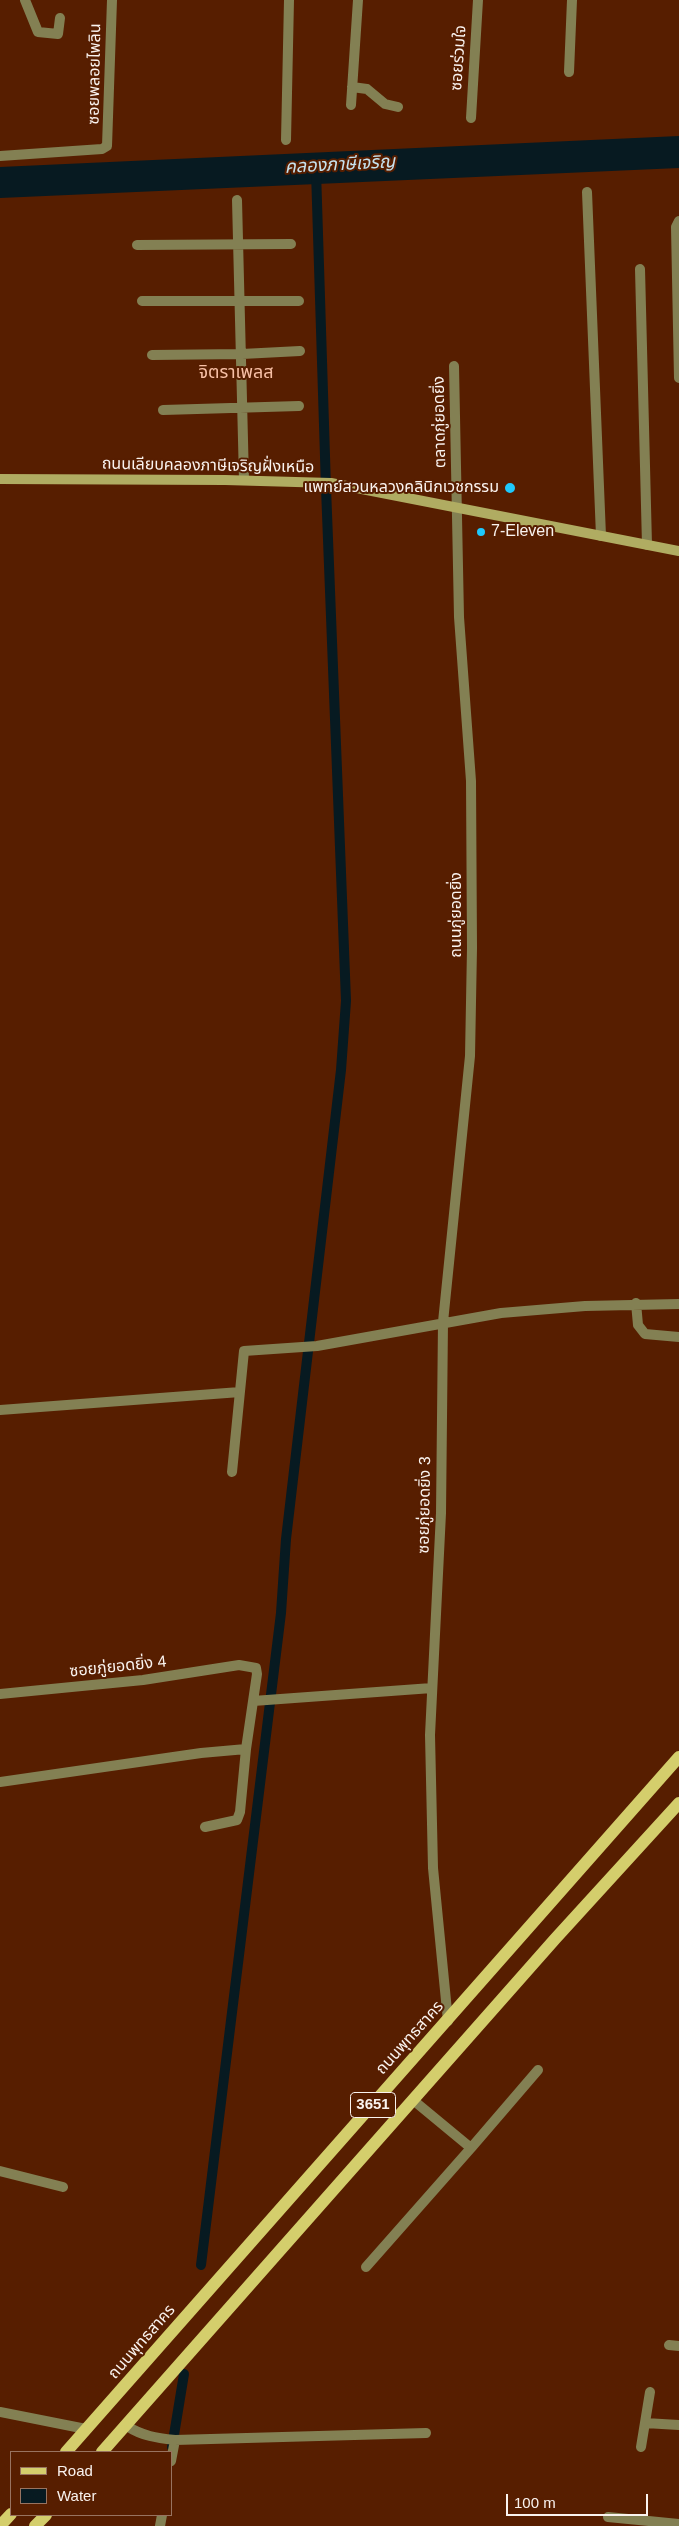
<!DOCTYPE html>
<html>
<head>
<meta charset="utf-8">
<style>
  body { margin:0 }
  #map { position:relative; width:679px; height:2526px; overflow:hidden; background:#571e00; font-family:Arial,sans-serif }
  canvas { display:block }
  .legend { position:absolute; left:10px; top:2451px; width:162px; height:65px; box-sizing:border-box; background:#571e00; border:1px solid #987360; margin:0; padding:6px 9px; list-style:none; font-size:15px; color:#faf3ef }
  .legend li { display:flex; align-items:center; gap:10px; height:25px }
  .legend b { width:25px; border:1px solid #987360 }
  .scale { position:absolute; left:506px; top:2494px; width:142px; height:22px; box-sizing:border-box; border:2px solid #faf3ef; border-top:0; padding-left:6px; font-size:15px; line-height:18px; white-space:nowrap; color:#faf3ef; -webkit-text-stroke:4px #571e00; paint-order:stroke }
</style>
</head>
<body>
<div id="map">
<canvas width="679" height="2526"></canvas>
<ul class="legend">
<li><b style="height:6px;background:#d4ce6c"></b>Road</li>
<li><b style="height:14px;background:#071a21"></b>Water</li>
</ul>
<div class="scale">100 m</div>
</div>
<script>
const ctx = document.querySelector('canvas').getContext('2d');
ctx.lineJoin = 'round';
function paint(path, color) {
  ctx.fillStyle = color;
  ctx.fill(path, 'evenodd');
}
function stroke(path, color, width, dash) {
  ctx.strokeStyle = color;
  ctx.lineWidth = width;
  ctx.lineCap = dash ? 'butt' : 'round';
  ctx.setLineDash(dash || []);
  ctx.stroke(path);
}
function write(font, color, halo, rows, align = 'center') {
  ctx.font = font + ' Arial,"Noto Sans Thai",sans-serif';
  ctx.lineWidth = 4;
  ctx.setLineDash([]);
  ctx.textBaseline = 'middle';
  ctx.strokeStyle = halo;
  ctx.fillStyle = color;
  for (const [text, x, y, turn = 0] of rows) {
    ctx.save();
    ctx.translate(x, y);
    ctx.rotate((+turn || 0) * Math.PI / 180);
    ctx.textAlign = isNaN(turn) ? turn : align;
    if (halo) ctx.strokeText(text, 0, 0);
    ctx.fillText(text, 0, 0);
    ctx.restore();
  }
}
paint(new Path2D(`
  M679,136V168L0,198V167Z`), '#071a21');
stroke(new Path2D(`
  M201,2265L281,1613L286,1539L341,1070L346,1001L326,488L316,171
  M172,2447L184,2374`), '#071a21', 10);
stroke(new Path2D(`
  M25,0L38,32L58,34L60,18
  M569,72L572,0
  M352,87L367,89L385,104L398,107
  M351,105L358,0
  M471,118L478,0
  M286,140L289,0
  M0,156L102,149L107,146L112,0
  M587,192L601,536
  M237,200L244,480
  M679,221L676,227L679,378
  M137,245L291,244
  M640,269L647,545
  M142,301H299
  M152,355L242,354L300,351
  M163,410L299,406
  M636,1303L638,1325L645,1334L679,1337
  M0,1410L240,1392
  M232,1472L244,1351L317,1346L501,1313L585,1306L679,1304
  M0,1694L143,1680L239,1665L256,1668L257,1674L246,1749L240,1812L237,1820L205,1827
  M253,1701L432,1688
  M0,1782L201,1753L246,1749
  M448,2021L433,1868L430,1735L441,1513L443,1322L470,1056L472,948L471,781L459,617L454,366
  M471,2148L538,2070
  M0,2171L63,2187
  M366,2267L471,2148L413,2100
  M669,2345L679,2346
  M0,2412L86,2429
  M645,2423L679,2425
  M127,2426C142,2436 157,2438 175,2440L426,2433
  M641,2447L650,2392
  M171,2461L175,2440
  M608,2517L679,2524
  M160,2526L162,2515`), '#838053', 10);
stroke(new Path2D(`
  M0,479L225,480L331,483L679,551`), '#b0ac62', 10);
stroke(new Path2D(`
  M66,2452L679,1757
  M102,2452L555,1939L679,1803
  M0,2526L11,2514
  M35,2526L46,2515`), '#d4ce6c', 12);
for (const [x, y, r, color] of [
  [510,488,6,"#1ec9fd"],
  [481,532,5,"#1ec9fd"]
]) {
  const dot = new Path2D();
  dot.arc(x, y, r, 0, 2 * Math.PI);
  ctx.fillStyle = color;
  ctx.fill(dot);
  stroke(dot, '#571e00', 2);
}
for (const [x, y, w] of [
  [373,2105,45]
]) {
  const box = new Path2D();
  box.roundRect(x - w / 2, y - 12.5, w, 25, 4);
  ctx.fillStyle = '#571e00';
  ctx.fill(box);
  stroke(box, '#faf3ef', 1);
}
write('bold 15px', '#faf3ef', null, [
  ["3651",373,2105]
]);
write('16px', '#faf3ef', '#571e00', [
  ["ซอยร่วมใจ",459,58,-86],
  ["ซอยพลอยไพลิน",95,74,-89],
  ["ตลาดภู่ยอดยิ่ง",440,422,-91],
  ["ถนนเลียบคลองภาษีเจริญฝั่งเหนือ",208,466,1],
  ["ถนนภู่ยอดยิ่ง",457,915,-90],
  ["ซอยภู่ยอดยิ่ง 3",425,1505,-89],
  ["ซอยภู่ยอดยิ่ง 4",118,1667,-6],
  ["ถนนพุทธสาคร",410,2038,-48],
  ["ถนนพุทธสาคร",142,2342,-49]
]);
write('16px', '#faf3ef', '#571e00', [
  ["แพทย์สวนหลวงคลินิกเวชกรรม",499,488],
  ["7-Eleven",491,532,"left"]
], 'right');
write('italic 18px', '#c6e2ee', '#571e00', [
  ["คลองภาษีเจริญ",340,165,-3]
]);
write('18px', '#f8c0a6', '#571e00', [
  ["จิตราเพลส",236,373]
]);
</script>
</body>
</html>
